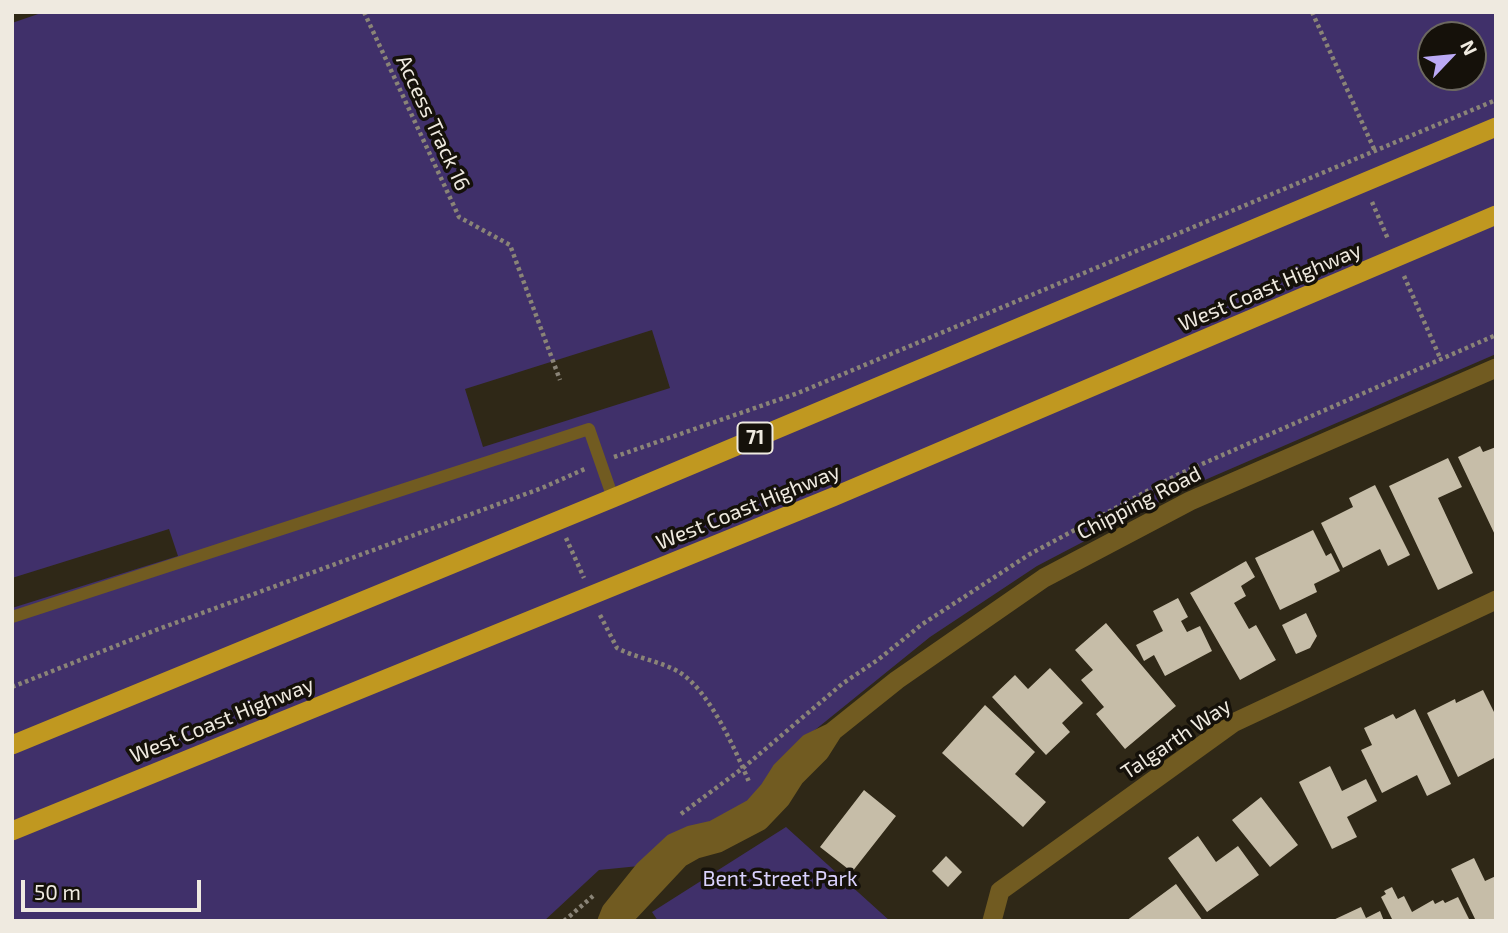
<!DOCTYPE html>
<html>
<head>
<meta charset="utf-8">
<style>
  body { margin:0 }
  #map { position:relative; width:1508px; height:933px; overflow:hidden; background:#2f2817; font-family:"Exo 2",sans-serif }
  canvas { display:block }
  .frame { position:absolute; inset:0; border:14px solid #efeae0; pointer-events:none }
  .north { position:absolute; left:1417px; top:21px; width:70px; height:70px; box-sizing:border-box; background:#15110a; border:2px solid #6c6860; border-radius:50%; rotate:64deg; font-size:19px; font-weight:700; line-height:28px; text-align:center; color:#efeae0 }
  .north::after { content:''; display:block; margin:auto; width:24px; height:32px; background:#bbaaf6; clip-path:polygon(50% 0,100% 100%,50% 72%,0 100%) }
  .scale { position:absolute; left:21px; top:880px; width:180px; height:32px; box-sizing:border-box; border:4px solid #efeae0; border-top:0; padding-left:9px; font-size:21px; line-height:24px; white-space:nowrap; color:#efeae0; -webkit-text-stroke:5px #15110a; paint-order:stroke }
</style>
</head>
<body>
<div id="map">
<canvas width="1508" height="933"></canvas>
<div class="frame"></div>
<div class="north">N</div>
<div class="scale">50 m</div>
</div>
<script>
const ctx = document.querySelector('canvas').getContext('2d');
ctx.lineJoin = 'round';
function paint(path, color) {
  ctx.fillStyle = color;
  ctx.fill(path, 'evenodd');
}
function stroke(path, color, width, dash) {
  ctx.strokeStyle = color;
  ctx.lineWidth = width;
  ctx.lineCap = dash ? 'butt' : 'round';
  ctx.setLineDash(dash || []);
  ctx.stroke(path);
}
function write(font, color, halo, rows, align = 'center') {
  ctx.font = font + ' "Exo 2",sans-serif';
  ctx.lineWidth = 7;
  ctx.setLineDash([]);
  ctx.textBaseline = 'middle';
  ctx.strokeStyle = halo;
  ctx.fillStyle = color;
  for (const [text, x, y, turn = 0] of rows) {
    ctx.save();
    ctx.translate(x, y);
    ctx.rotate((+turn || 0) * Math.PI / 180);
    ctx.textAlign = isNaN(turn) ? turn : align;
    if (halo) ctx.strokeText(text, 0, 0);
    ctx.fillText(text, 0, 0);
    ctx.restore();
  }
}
paint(new Path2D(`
  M44,12H1496V354L1184,489L1037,566L930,637L805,738L749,802L639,866L599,870L544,921H12V608L178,556L169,529L12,578V23ZM1431,35H1473V77H1431ZM652,330L670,388L483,447L465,389Z
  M786,827L890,921H658L652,912Z`), '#40306a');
paint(new Path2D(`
  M1480,446L1483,452L1496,447V537L1458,457Z
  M1448,458L1462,487L1438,498L1473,573L1438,590L1389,486Z
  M1375,485L1410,555L1388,566L1380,549L1343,568L1321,523L1353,507L1349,498Z
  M1313,530L1326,556L1331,553L1340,571L1314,584L1317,592L1280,610L1255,558Z
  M1246,561L1255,577L1241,586L1246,596L1234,603L1249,629L1256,625L1276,660L1240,680L1190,593Z
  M1178,598L1188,617L1181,621L1187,632L1200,626L1212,651L1165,676L1154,655L1144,661L1136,645L1163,631L1153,611Z
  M1306,613L1317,636L1310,648L1296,654L1282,625Z
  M1106,623L1176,706L1125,749L1096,714L1104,707L1081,680L1093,670L1075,650Z
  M1050,668L1083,703L1062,723L1070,732L1046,755L992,697L1015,675L1028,689Z
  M1483,690L1496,716V757L1458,777L1427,713L1455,699L1456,703Z
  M985,705L1035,752L1015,774L1046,802L1023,827L942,753Z
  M1415,709L1451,784L1427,796L1417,775L1382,793L1361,750L1372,745L1364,728L1393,714L1396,719Z
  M1330,766L1342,791L1366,779L1377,801L1347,817L1357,837L1332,849L1299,782Z
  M864,790L896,816L852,872L820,847Z
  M1261,797L1298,845L1270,867L1232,820Z
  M1198,836L1216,862L1238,846L1259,875L1207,912L1168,858Z
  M946,856L962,872L948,887L932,871Z
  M1474,858L1485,881L1496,876V921H1476L1451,869Z
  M1176,884L1203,921H1126Z
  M1392,887L1398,899L1404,896L1412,912L1433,900L1435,904L1443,900L1445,903L1458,897L1470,921H1393L1381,897L1386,894L1384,891Z
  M1361,907L1366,918L1380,911L1384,921H1331Z`), '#c6bda8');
stroke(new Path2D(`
  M364,12L459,217L510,245L560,380
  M1312,12L1375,151
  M1372,202L1388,239
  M1404,276L1441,360
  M614,457L798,393L1496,100
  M566,538L584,578
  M600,615L617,648C636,658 660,661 679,672C709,690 735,749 749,782
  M12,687L156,630L542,488L587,468
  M681,814L743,768L842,684L879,659L921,625L1030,554L1177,475L1496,335
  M564,921L593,896`), '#8a8477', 4.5, [3.5, 3.5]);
stroke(new Path2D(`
  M12,617L589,429L613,498`), '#715b21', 12);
stroke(new Path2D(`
  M992,921L1000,891L1233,723L1496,600`), '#715b21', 19);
stroke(new Path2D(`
  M607,921L611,911L644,870L673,843L691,835L713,830L753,808L769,790L781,771L809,743L832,732L897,680L1044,578L1190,501L1496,368
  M621,921L680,858L696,849L718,843L760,821L781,799L795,777L820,752L832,733`), '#715b21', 19);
stroke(new Path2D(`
  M12,745L613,498L1496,127
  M12,831L833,497L1496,215`), '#c09820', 19);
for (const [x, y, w] of [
  [755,438,35]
]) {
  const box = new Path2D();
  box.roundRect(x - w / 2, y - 15.5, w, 31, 5);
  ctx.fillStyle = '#15110a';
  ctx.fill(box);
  stroke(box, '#efeae0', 2);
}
write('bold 19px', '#efeae0', null, [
  ["71",755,438]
]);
write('21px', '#efeae0', '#15110a', [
  ["Access Track 16",433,123,65],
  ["West Coast Highway",1270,287,-23],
  ["Chipping Road",1139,503,-27],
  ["West Coast Highway",748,507,-22],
  ["West Coast Highway",222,720,-22],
  ["Talgarth Way",1176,739,-34]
]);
write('21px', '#dad2fe', '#15110a', [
  ["Bent Street Park",780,879]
]);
</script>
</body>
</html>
